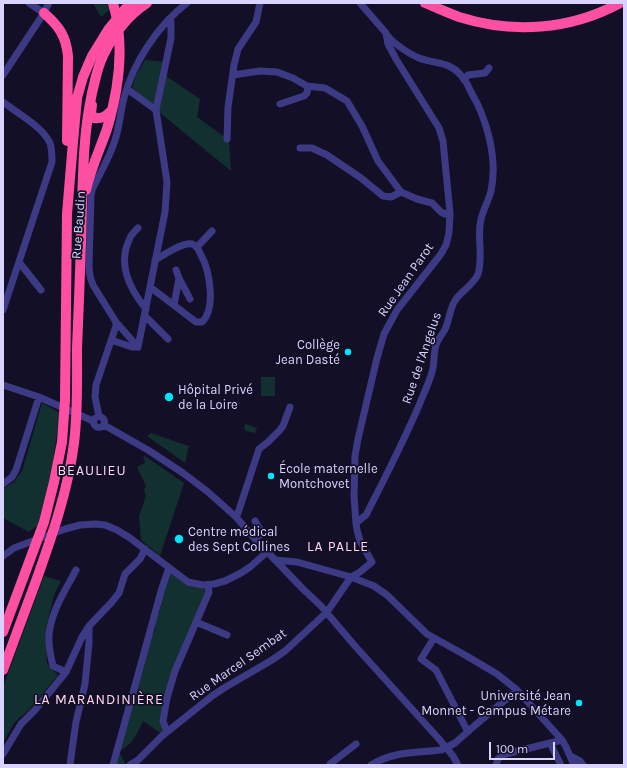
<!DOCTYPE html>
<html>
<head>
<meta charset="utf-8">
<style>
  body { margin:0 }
  #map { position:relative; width:627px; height:768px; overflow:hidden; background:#130f26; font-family:Karla,sans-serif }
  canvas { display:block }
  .frame { position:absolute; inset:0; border:4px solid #d9d4ff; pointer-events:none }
  .scale { position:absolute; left:489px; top:742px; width:66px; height:18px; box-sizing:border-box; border:2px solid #d9d4ff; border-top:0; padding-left:5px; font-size:12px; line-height:14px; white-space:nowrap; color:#d9d4ff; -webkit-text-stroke:3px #130f26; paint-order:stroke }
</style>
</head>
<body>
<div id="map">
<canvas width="627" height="768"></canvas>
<div class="frame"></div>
<div class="scale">100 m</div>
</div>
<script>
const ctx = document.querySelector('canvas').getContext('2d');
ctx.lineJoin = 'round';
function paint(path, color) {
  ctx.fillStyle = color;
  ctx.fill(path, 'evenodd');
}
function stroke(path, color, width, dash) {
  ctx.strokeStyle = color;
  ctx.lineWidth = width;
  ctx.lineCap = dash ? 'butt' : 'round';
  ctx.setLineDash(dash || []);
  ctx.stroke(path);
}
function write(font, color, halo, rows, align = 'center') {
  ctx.font = font + ' Karla,sans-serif';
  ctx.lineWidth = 3.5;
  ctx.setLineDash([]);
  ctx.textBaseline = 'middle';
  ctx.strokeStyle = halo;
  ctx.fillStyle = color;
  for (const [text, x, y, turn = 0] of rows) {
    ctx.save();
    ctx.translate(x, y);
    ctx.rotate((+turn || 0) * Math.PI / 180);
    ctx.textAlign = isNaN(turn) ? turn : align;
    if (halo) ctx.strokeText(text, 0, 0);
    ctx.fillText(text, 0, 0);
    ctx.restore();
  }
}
paint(new Path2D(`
  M93,3H110L112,8L101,17Z
  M145,60L165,62L154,106L132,88L136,75Z
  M166,76L200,99L197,117L229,140L231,171L159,112Z
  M261,377H275V396H261Z
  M42,403L60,413L51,475L38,525L29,532L3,518V489L14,482L22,471Z
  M246,424L257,428L255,433L246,431L244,428L245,425Z
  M151,433L189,446L185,463L147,436Z
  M145,456L184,483L160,556L141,540L139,516L146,496L144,490L146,486L137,467L145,463L143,457Z
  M170,574H172L185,583L203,588L206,590V593L186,641L162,727L163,732L162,734L143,721C136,736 134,742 119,752L126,765H114L151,633H154L156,626L154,625L157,614H159L161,606H159Z
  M44,576L61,581L54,595L46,629L47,664L58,675L30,709L14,723L3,743V687Z`), '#12302f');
stroke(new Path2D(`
  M29,3L44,13
  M3,75L40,19L49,3
  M233,75L260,71L277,72L293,78L307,86L325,88L347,101L362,126L378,161L401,192L417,199L432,203L441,212L445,214L450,213
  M464,80L468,75L485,73L489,68
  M127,89L156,110
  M3,102C17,113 43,127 50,143C52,149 52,156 52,162L3,310
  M280,104L304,96L307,93L308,86
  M227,139L228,107L234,65L238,49L256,22L260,3
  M300,148H312L327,155L361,178L383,196L391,197L401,192
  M138,228C135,231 131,235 130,238C117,264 129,288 146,309
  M197,247L212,231
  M19,262L41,290
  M179,278L190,299
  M150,287L196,322H202C216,309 210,271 201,255C199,251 197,245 192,244C182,242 164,255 155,260
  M174,305L179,278L176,270
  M145,316L168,339
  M116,322L138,347
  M111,340L132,347H138
  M138,347L165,212L167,182L156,110L171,38V22L169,19
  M3,385L39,397L93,421
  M99,416L95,397L96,385L116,326V322L93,285C90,278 89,273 89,266L91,196L92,190C100,173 110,157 115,140C120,126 120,112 124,98C133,63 158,25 187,3
  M93.5 422a5.5 5.5 0 1 1 11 0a5.5 5.5 0 1 1-11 0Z
  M104,425L148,450L183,473L208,492L236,517L255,539L303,589L321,606L355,646L439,739L453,756L458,765
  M3,484L12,477L16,470L39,397
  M236,517L238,513L259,449L268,442L279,431L283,426L290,407
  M356,523L366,515C385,478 404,441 420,403C424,393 429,383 432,372C435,363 433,354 436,345C438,338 444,333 446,327C450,317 450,307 456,299C463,290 474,284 478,274C483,258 478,242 480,225C481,213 488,203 491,191C498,159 487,119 471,92C469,88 467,83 464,79C450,60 437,65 419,58C409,54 393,43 387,35
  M255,539L261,534V531L255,521
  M3,556L14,548L22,545L65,529L80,525L95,524L105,525L117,530L130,538L188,582L203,585L214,584L225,581L241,573L250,567L267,552
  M275,560L297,562L351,577L374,586L387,595L427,634L465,655L497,674L517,690L562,740L566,747L574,765
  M196,622L227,635
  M434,638L421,659L436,670L468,732
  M66,672L53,666C50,654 47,640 50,628C54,607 66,589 76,570
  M167,732L163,721L167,698L175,671L209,592L208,585
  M550,743L561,765
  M3,754L21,724L35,710L66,672L82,637L89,626L111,603L119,593L125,574L140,559L145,549
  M570,756L580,761L583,765
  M70,765L72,750L76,722L85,684L89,643V627
  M113,765L162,588L169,568
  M130,765L138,760L162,736L212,696L224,688L272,660L285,651L327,612L351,577L360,572L372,562L360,541L357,530L356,523L354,496L355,456L358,439L377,358L384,334L397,310L441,254L446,245L449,233L450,213L443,141L439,128L396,59L388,44L386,33L360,3
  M330,765V764L356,744
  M371,765C394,751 416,753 441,750L455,743L473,727L517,690
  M496,765L498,759L502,755L562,740`), '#3d3a85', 7);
stroke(new Path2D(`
  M425,3C437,8 448,13 459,17C513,34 570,30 620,3
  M44,13C59,26 66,36 68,56L67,141
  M92,105L91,113L94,118C103,119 106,116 112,110
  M86,190C91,168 100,149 107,129C119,89 125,44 113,3
  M3,632L44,522L54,482L62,442L65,400L67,214L73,142L77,98L83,77L92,56L108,30L126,8L133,3
  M3,670C14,640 25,611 36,581C52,536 68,491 74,443C78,412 77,380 77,348C79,301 81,253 82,205C83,168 84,130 92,93C95,81 97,68 103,56C112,36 128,15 147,3`), '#ff4fa3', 10);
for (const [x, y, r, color] of [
  [348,352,4,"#00e5ff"],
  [169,397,5,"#00e5ff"],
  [271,476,4,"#00e5ff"],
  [179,539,5,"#00e5ff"],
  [579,703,4,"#00e5ff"]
]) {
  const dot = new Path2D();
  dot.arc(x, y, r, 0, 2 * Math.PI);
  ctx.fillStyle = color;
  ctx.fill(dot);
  stroke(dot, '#130f26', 1.5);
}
write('13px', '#d9d4ff', '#130f26', [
  ["Rue Baudin",79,225,-86],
  ["Rue Jean Parot",406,280,-55],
  ["Rue de l'Angelus",422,358,-71],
  ["Rue Marcel Sembat",238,665,-35]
]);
write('13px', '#d9d4ff', '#130f26', [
  ["Collège",340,345,"right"],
  ["Jean Dasté",340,360,"right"],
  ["Hôpital Privé",178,390],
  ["de la Loire",178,405],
  ["École maternelle",279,469],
  ["Montchovet",279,484],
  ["Centre médical",188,532],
  ["des Sept Collines",188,547],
  ["Université Jean",571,696,"right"],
  ["Monnet - Campus Métare",571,711,"right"]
], 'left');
ctx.letterSpacing = '1px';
write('14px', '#ffd6f0', '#130f26', [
  ["BEAULIEU",92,471],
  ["LA PALLE",338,547],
  ["LA MARANDINIÈRE",99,700]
]);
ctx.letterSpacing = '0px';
</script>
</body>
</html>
